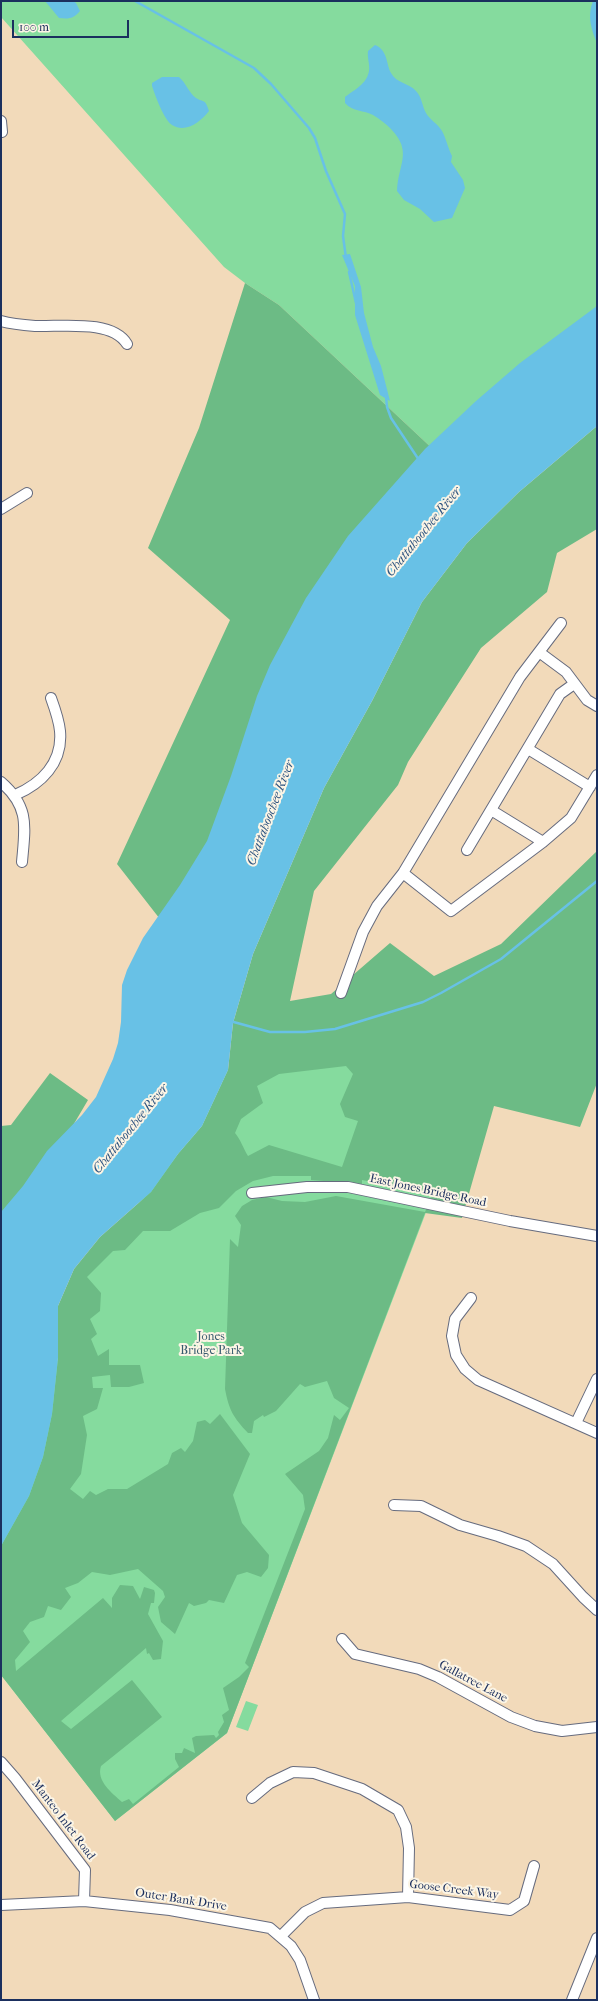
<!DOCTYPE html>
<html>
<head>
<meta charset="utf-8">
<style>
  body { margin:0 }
  #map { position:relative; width:598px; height:2001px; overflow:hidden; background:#f2daba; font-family:"IM FELL French Canon",serif }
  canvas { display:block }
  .frame { position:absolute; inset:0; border:2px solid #1b2f5e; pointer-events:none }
  .scale { position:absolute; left:12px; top:20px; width:117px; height:18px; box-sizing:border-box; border:2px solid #1b2f5e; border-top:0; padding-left:5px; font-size:12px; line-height:14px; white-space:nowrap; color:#1b2f5e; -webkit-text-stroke:3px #fcf5e5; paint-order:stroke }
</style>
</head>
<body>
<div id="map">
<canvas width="598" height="2001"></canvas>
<div class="frame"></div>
<div class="scale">100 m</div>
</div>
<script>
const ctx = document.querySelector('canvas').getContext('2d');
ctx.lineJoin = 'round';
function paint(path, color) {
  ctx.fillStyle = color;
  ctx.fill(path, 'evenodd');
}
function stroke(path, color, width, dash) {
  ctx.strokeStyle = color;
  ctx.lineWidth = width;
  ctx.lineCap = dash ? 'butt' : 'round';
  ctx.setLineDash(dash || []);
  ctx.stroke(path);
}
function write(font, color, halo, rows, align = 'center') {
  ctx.font = font + ' "IM FELL French Canon",serif';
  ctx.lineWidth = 4;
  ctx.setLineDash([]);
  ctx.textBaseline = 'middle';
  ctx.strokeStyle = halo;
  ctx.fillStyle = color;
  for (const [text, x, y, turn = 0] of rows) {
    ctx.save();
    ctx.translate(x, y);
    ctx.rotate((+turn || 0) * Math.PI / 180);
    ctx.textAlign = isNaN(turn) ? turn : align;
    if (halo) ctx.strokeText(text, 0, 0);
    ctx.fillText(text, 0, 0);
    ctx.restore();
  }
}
paint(new Path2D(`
  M1,1H597V313L436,452L279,305L245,283L224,267L1,17Z
  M385,1041L433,1194L227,1733L115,1821L1,1675V1546L58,1358V1306L178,1154L202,1126L228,1070Z
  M246,1701L258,1705L248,1731L236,1727Z`), '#85db9e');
paint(new Path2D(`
  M245,283L279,305L436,452L181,946L117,864L230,620L148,548L199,428Z
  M597,426V529L557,553L547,592L481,648L408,762L398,785L314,891L290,1001L331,994L390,943L434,976L501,944L597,851V1083L580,1127L494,1106L462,1218L425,1213L227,1733L115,1821L1,1675V1546L29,1496L43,1457L52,1414L58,1358V1306L74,1269L100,1237L151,1192L178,1154L202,1126L228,1070L233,1023L253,954L324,788L372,701L422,602L467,543L519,492ZM346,1066L353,1074L340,1104L345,1117L358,1121L342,1167L269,1145L248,1156C243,1148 241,1140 235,1133L241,1119L263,1103L257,1086L279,1074ZM273,1176H311V1180L362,1184V1180L433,1194L425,1212L336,1196L305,1202L282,1201L266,1197L252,1200L242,1206L235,1216L241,1225L238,1247L230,1239L225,1389C229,1410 233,1417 248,1433H252L254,1421L263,1415L264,1417L276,1411L300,1384L305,1387L327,1381L334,1398L349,1408L340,1420L334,1415L328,1438L319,1451L285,1474L303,1495L305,1509L245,1663L249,1667L239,1677L223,1688L229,1710L222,1715L224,1722L218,1732L219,1735L216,1738L214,1735L196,1736L192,1738L195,1753L184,1748L182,1753H175V1759L179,1767L133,1804L129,1799L122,1802C112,1793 96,1781 101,1766L162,1717L132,1680L71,1729L61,1721L146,1648L147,1654L149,1653L153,1660L161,1659L163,1641L148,1614L151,1603H154L155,1593L154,1590L144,1587L140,1599L133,1586L120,1585L112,1598V1608L103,1598L16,1671L15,1660L30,1642L23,1631L30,1622L44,1617L48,1606L61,1610L71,1597L65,1588L78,1583L92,1572L110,1575L138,1569L163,1591L165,1597L158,1607L161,1622L175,1634L189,1603L194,1606L206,1603L209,1600L224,1603L237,1575L247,1572L261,1577L268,1568L269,1555L242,1523L233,1495L250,1454L220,1414L210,1424L205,1420L197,1422L193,1441L185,1452L181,1448L172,1453L168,1464L127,1489H108L96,1495L90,1491L83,1499L70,1489L81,1474L87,1435L83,1416L97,1409L103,1388H93L92,1377L110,1375L111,1387H129L144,1383L140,1365H109V1349L98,1356L91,1339L97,1334L90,1319L100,1311L101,1293L87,1277L113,1251L125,1250L143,1231H170L200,1213L219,1208L236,1191L253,1181Z
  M50,1073L88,1100L42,1178L1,1224V1126L11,1125Z`), '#6cbb85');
paint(new Path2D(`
  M45,1H73L76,3L80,11C73,19 69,19 59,18Z
  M593,1H597V43C591,29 587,16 593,1Z
  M375,45C388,50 386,64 391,73C396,83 409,83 416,91C422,97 422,106 426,113C429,119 438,124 442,131C446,138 448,148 452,156L451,162L463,180L465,188L452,218L434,222L420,209L404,200L397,191C398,164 413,152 391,129C386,124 380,119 373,115C364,110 353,112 345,103V97C354,90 367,84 369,71C370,65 367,57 368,51Z
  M162,77H179C186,83 189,93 196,98C204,103 205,98 209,111C201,121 186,134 172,125C164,120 155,95 152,86V83Z
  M350,254L361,287L364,313L373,347L381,366L390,401L380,395L355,315V286L342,255Z
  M597,306V426L519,492L467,543L422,602L372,701L324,788L253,954L233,1023L228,1070L202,1126L178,1154L151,1192L100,1237L74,1269L58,1306V1358L52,1414L43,1457L29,1496L1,1546V1212L23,1186L47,1151L82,1115L96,1097L113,1059L118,1043L121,1022L122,985L127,970L143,938L180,885L207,841L231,776L257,696L270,665L306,598L348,536L425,449L476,401L520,363Z`), '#68c1e6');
stroke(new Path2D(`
  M135,1L254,68L271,84L309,128L315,138L326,171L345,214L343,236L346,258
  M349,272L356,303
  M386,396L387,407L391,418L419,460
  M230,1021L270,1032H305L335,1029L423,1002L441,993L501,959L597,881`), '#68c1e6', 2.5);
const minor = new Path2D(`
  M1,121L2,132
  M1,321C12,324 23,325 35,326C61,327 112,319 127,344
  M1,509L27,493
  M539,652L566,672L587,700L597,706
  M528,749L590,787
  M1,782C30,807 25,827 22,862
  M15,795C41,784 63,763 60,731C59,720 55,709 51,698
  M491,810L543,842
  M467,850L560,694L574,684
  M403,873L451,911L543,842L571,818L597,775
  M341,993L363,932L377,906L403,873L520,677L561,623
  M252,1193L307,1187H348L510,1221L597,1236
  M471,1298L455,1319L452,1336L456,1355L465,1369L478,1380L597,1433
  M576,1423L597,1379
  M394,1505L421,1506L460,1525L498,1536L526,1546L553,1564L583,1597L597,1610
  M342,1639L355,1654L419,1669L438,1677L511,1717L535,1726L562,1731L597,1727
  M1,1762L15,1778L85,1870L84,1901
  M252,1798L270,1783L293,1772L314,1773L362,1789L398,1810L406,1827L409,1848L408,1897
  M1,1905L84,1901L170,1910L270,1928L291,1946L300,1960L314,2000
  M281,1936L305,1912L323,1903L408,1897L510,1910L524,1901L534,1866
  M572,2000L597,1938`);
stroke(minor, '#666b7e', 12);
stroke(minor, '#fff', 10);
write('12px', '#1b2f5e', '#fcf5e5', [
  ["East Jones Bridge Road",428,1191,12],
  ["Gallatree Lane",473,1682,28],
  ["Manteo Inlet Road",63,1820,53],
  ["Goose Creek Way",454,1890,7],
  ["Outer Bank Drive",181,1900,9]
]);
write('12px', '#365a6e', '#fcf5e5', [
  ["Jones",211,1337],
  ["Bridge Park",211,1351]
]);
write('italic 13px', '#2e5480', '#fcf5e5', [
  ["Chattahoochee River",424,532,-51],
  ["Chattahoochee River",271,813,-69],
  ["Chattahoochee River",131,1129,-51]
]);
</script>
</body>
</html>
